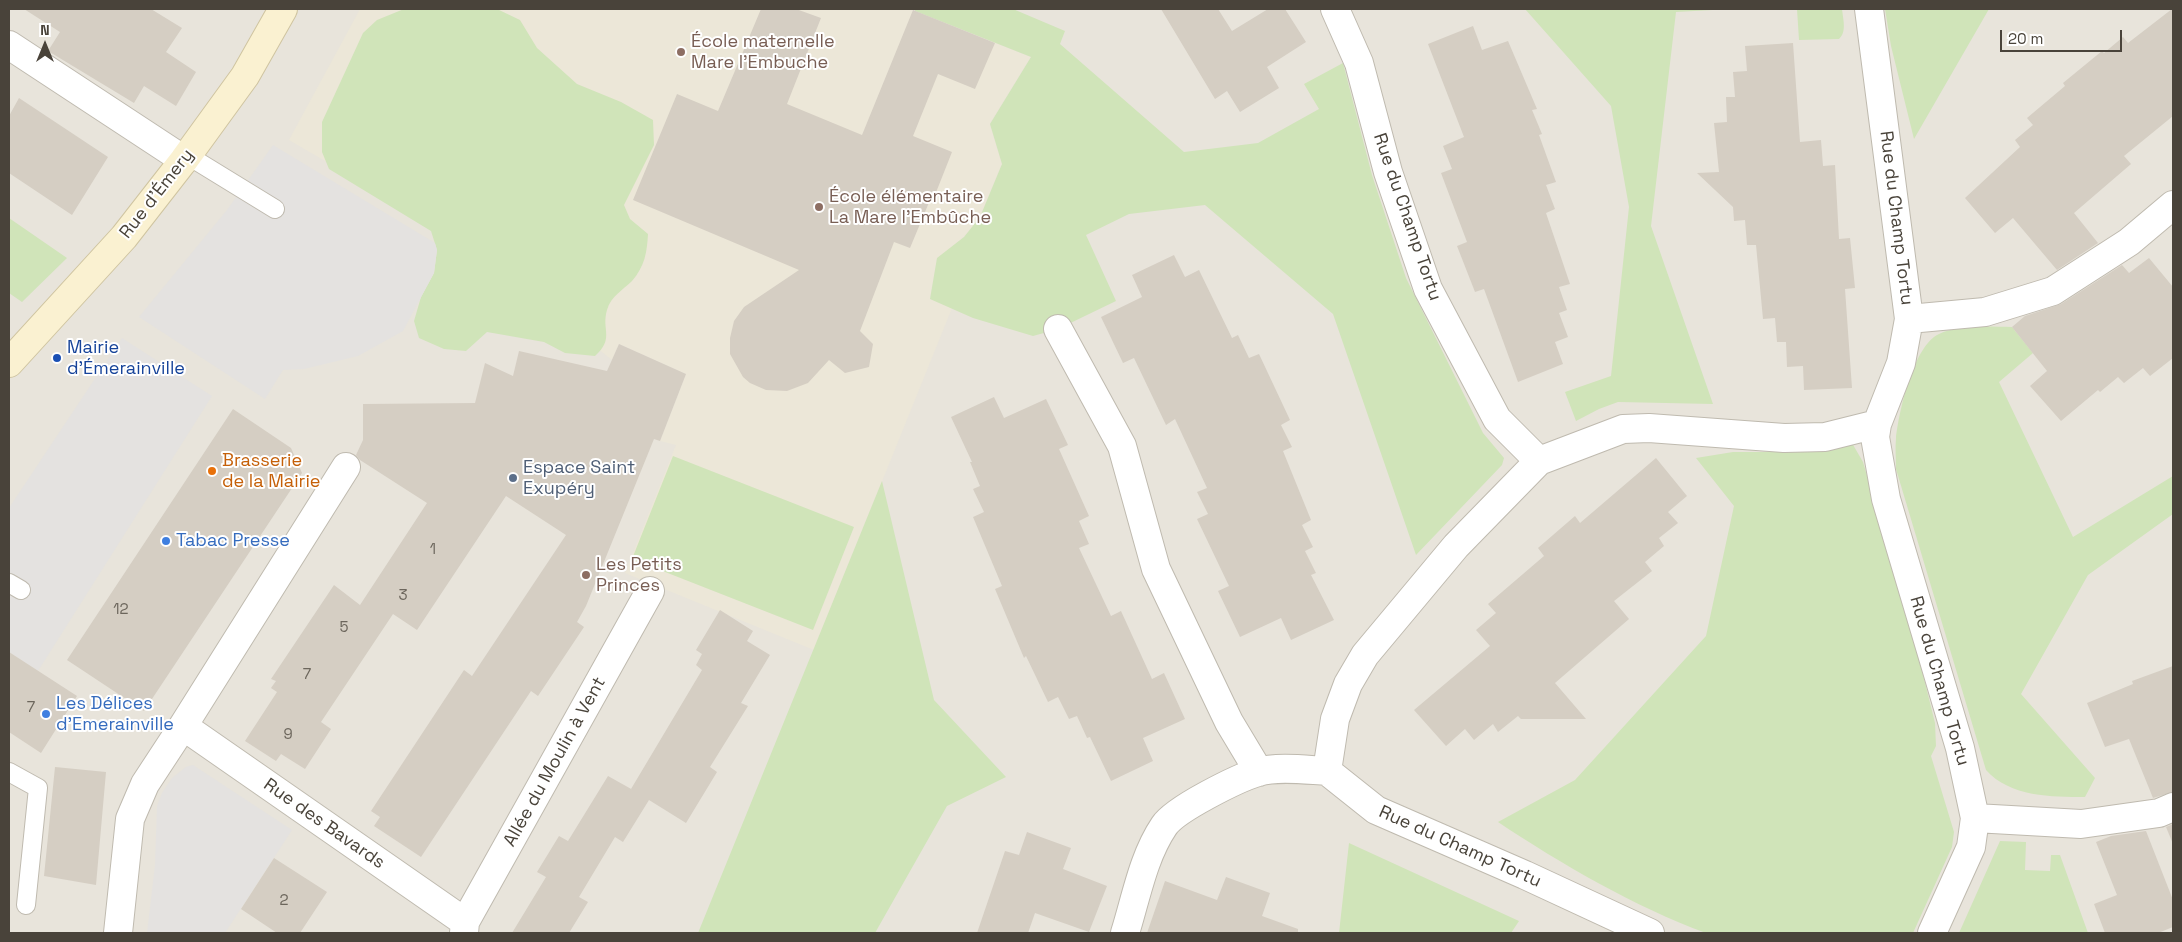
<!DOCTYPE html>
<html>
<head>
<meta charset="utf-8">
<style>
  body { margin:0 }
  #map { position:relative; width:2182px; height:942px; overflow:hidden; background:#f5f2ec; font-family:"Space Grotesk",sans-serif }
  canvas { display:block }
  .frame { position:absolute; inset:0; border:10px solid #49433a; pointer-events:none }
  .north { position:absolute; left:20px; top:20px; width:50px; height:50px; -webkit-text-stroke:4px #fff; paint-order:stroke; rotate:0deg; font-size:14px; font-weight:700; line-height:20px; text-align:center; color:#49433a }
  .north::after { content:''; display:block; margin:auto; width:18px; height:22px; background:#49433a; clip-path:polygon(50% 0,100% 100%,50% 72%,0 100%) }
  .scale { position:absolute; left:2000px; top:30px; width:122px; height:22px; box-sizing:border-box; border:2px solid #49433a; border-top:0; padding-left:6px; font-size:15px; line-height:18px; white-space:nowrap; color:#49433a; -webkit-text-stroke:4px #fff; paint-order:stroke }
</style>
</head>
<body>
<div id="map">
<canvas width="2182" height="942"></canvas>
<div class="frame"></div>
<div class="north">N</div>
<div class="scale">20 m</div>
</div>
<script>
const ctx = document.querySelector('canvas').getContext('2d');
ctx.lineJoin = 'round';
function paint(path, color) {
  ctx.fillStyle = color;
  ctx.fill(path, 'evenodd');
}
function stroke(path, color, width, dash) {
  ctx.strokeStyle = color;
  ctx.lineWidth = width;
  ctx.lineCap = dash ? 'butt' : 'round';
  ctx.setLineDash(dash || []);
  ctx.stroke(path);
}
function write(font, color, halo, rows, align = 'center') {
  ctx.font = font + ' "Space Grotesk",sans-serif';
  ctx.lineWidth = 4;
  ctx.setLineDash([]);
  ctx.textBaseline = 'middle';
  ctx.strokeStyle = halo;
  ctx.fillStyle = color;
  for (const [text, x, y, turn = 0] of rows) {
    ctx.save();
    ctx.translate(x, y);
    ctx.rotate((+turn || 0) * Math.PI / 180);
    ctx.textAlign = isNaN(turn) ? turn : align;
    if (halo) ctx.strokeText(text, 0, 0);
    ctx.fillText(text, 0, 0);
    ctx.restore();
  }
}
paint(new Path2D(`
  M9,9H2173V933H9Z`), '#e8e4db');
paint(new Path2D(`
  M360,9H909L1031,57L990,124L1002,164L980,218L964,237L937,259L930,299L952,308L814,650L625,573L676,445L660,441L686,374L619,344L612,360L461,240L289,140Z`), '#ece7d8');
paint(new Path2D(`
  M404,9H497L520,20L537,48L577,84L621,102L653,120L654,145L624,205L630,219L648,234C647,252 645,266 632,281C623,290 611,296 607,310C601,330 615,338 595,356L565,353L544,342L487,332L466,351L444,349L419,338L414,321L421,297L434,273L437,250L431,231L329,169L322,152V122L340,83L363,33L377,20Z
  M915,9H1013L1065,31L1060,44L1184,152L1258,143L1319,109L1304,84L1343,63L1372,175L1406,278L1483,433L1504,458L1502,465L1416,555L1333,314L1205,205L1129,214L1086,235L1116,301L1058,329L1033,336L973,318L930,299L937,258L964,237L980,217L1002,164L990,124L1031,57L915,11Z
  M1525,9H1731L1676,12L1651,226L1713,404L1618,402L1599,409L1576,421L1565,392L1611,376L1629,207L1611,106Z
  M1797,9H1842C1843,19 1847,32 1839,39L1799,40Z
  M1885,9H1989L1914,139L1891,46Z
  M9,218L67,258L22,302L9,293Z
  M2012,327L2033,353L1999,382L2073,537L2173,476V514L2088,575L2021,694L2095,778L2085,797C2052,797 2010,797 1986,770L1896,469C1896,459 1895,448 1896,438C1899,412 1913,346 1939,334C1960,324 1989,327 2012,327Z
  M1852,443L1863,462L1914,638L1935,723L1936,746L1931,756L1954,832L1952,847L1913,933H1706C1635,907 1561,864 1498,822L1575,780L1706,636L1734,506L1696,458L1733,452H1780Z
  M673,456L854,527L813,630L632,559Z
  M882,481L934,700L1006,777L947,806L875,933H698Z
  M2000,841L2026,842L2025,870L2050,871L2051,855H2060L2088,933H1959Z
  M1349,843L1519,921L1511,933H1339Z`), '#d0e4b9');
paint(new Path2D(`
  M273,145L435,243L437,250L434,273L403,331L358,356L304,369L283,370L265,399L139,317L227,210Z
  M122,338L212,396L38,671L9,652V508Z
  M193,765L292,830L225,933H147L155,865L157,806L162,793L172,778L186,767Z`), '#e4e2e0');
paint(new Path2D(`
  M24,9H151L182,28L166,52L196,72L176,106L144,86L134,103L48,51L60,32Z
  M761,9H796L821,18L787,104L862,135L913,10L995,43L975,89L938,74L913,136L952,152L933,200H930L910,248L894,242L860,331L873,344L869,367L845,373L829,360L808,383L787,391L766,390L750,383L743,377L730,354V338L734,321L744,307L799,270L633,200L677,94L718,111Z
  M1161,9H1218L1232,31L1268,9H1285L1306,42L1267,67L1279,88L1240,112L1227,91L1215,99Z
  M2172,9L2173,116L2124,156L2131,164L2074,213L2098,243L2057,270L2013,218L1995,233L1965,198L2020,147L2015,140L2033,125L2027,118L2065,86L2063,83L2102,51L2104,53L2123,37L2128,43Z
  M1473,26L1482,50L1508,41L1537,109L1532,110L1542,134L1539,135L1556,182L1546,185L1555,209L1546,213L1570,284L1559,287L1567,310L1559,313L1568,337L1555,342L1563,364L1518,382L1484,289L1475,292L1457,246L1467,242L1441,173L1452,169L1443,146L1464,137L1428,44Z
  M1793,43L1800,142L1821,140L1823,166L1835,165L1839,239L1850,238L1855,288L1845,289L1852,388L1804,390L1803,366L1787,367L1786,342H1777L1775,318L1763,319L1756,245H1747L1745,220L1734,221L1733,207L1697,173L1719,172L1714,123L1727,122L1726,97H1735L1733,72L1747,71L1745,46Z
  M19,98L108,157L72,215L9,173V116Z
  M1174,255L1185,277L1199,270L1232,338L1238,335L1249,358L1259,354L1290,420L1281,425L1292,447L1283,451L1311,520L1302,525L1313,547L1305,551L1316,573L1311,575L1334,620L1291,640L1281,618L1240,637L1218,591L1229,586L1197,519L1208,514L1197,492L1207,488L1175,419L1166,425L1134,358L1123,363L1101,317L1142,297L1132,275Z
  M2149,258L2173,287V358L2150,376L2143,368L2124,383L2118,377L2100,392L2098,390L2061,421L2030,386L2047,371L2012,327L2025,316L2061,304L2122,265L2129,273Z
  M619,344L686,374L660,441L654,439L586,606L577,622L584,627L538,696L531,691L421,857L374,826L380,817L371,811L464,670L472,676L566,535L506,496L417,630L393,614L321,722L331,729L305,769L281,754L276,761L245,741L277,692L271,688L276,681L271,679L334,585L360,605L427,503L360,460L356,455L363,440V404L475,403L485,363L513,376L519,351L607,371Z
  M994,397L1004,418L1046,399L1068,445L1059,449L1089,516L1079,521L1089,544L1079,548L1111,616L1121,611L1152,679L1164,673L1185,719L1143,738L1153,761L1111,781L1090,737L1087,738L1077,716L1069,719L1058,697L1048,702L1026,656L1024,658L995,589L1002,586L973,517L984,512L973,489L980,486L970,462H972L951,417Z
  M233,409L291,448L302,473L144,711L67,660Z
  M1656,458L1687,496L1668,512L1678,523L1659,538L1664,546L1645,562L1652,571L1614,601L1629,619L1555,683L1586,719H1521L1518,716L1498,732L1493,724L1474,740L1465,729L1446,746L1414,710L1490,646L1476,630L1496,613L1488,604L1544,556L1538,548L1575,516L1580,523Z
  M720,610L753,631L747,641L770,655L741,703L748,706L710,767L717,772L686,823L649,800L623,842L615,837L579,897L588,902L569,933H512L546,877L537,872L559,836L568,841L608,776L633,790L631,789L702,670L696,665L702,654L696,650Z
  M9,652L77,696L41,753L9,732Z
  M2173,666V792L2153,798L2129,739L2105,747L2087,703L2133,684L2132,681Z
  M55,767L106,772L96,885L44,876Z
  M2173,824V844L2166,827Z
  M2146,831L2173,900V927L2158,933H2105L2094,904L2117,895L2096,842L2111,836Z
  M1027,832L1071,848L1063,869L1107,886L1089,932L1035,913L1028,933H977L1005,851L1019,855Z
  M274,858L327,892L300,933H277L241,909Z
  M1226,877L1270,893L1262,916L1298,929V933H1147L1165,881L1217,900Z`), '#d5cec3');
const service = new Path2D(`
  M187,155L275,209
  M9,583L21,590
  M9,772L38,788L26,905`);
const minor = new Path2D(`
  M1335,9L1359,63L1388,172L1428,289L1497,419L1539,461L1623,429L1649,428L1784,438L1825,437L1877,424
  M1869,9L1909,319L1901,363L1877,424L1875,437L1886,499L1960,748L1975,818L1971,847L1932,933
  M9,45L184,160
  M1909,319L1985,312L2053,291L2129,242L2173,205
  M1058,329L1122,446L1156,569L1229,722L1259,772
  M1539,461L1456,546L1365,655L1348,684L1335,719L1327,771L1376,810L1525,875L1650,933
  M183,726L465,922
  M1975,818L2081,824L2159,813L2173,807
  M118,933L130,819L145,784L183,726L346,467
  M464,933L465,922L650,591
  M1125,933C1136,898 1143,857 1164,826C1175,809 1238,778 1258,772C1277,766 1307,770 1327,771`);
const secondary = new Path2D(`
  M9,363L124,237L184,160L245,76L283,9`);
stroke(service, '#bfbaaf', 20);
stroke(minor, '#bfbaaf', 30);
stroke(secondary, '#cfc4a0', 30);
stroke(service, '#fff', 18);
stroke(minor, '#fff', 28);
stroke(secondary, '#faf1d1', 28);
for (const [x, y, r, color] of [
  [681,52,5,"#8d6e63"],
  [819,207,5,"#8d6e63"],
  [57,358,5,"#1a4fb4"],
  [212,471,5,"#e8710a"],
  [513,478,5,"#5c6f8a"],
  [166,541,5,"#3f7fe0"],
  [586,575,5,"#8d6e63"],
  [46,714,5,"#3f7fe0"]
]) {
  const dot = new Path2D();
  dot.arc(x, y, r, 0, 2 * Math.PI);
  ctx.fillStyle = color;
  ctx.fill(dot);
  stroke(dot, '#fff', 2);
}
write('15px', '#6c665c', null, [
  ["1",433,550],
  ["3",403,596],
  ["12",121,610],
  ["5",344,628],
  ["7",307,675],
  ["7",31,708],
  ["9",288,735],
  ["2",284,901]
]);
write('18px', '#785e54', '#fff', [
  ["École maternelle",691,42],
  ["Mare l'Embuche",691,63],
  ["École élémentaire",829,197],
  ["La Mare l'Embûche",829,218],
  ["Les Petits",596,565],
  ["Princes",596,586]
], 'left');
write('18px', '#49433a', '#fff', [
  ["Rue d'Émery",157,194,-52],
  ["Rue du Champ Tortu",1407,217,71],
  ["Rue du Champ Tortu",1896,218,83],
  ["Rue du Champ Tortu",1939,681,74],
  ["Allée du Moulin à Vent",555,762,-61],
  ["Rue des Bavards",324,824,35],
  ["Rue du Champ Tortu",1460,847,24]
]);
write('18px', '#164399', '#fff', [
  ["Mairie",67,348],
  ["d'Émerainville",67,369]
], 'left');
write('18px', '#c56008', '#fff', [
  ["Brasserie",222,461],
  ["de la Mairie",222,482]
], 'left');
write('18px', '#4e5e75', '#fff', [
  ["Espace Saint",523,468],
  ["Exupéry",523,489]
], 'left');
write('18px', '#366cbe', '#fff', [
  ["Tabac Presse",176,541],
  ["Les Délices",56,704],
  ["d'Emerainville",56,725]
], 'left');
</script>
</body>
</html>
